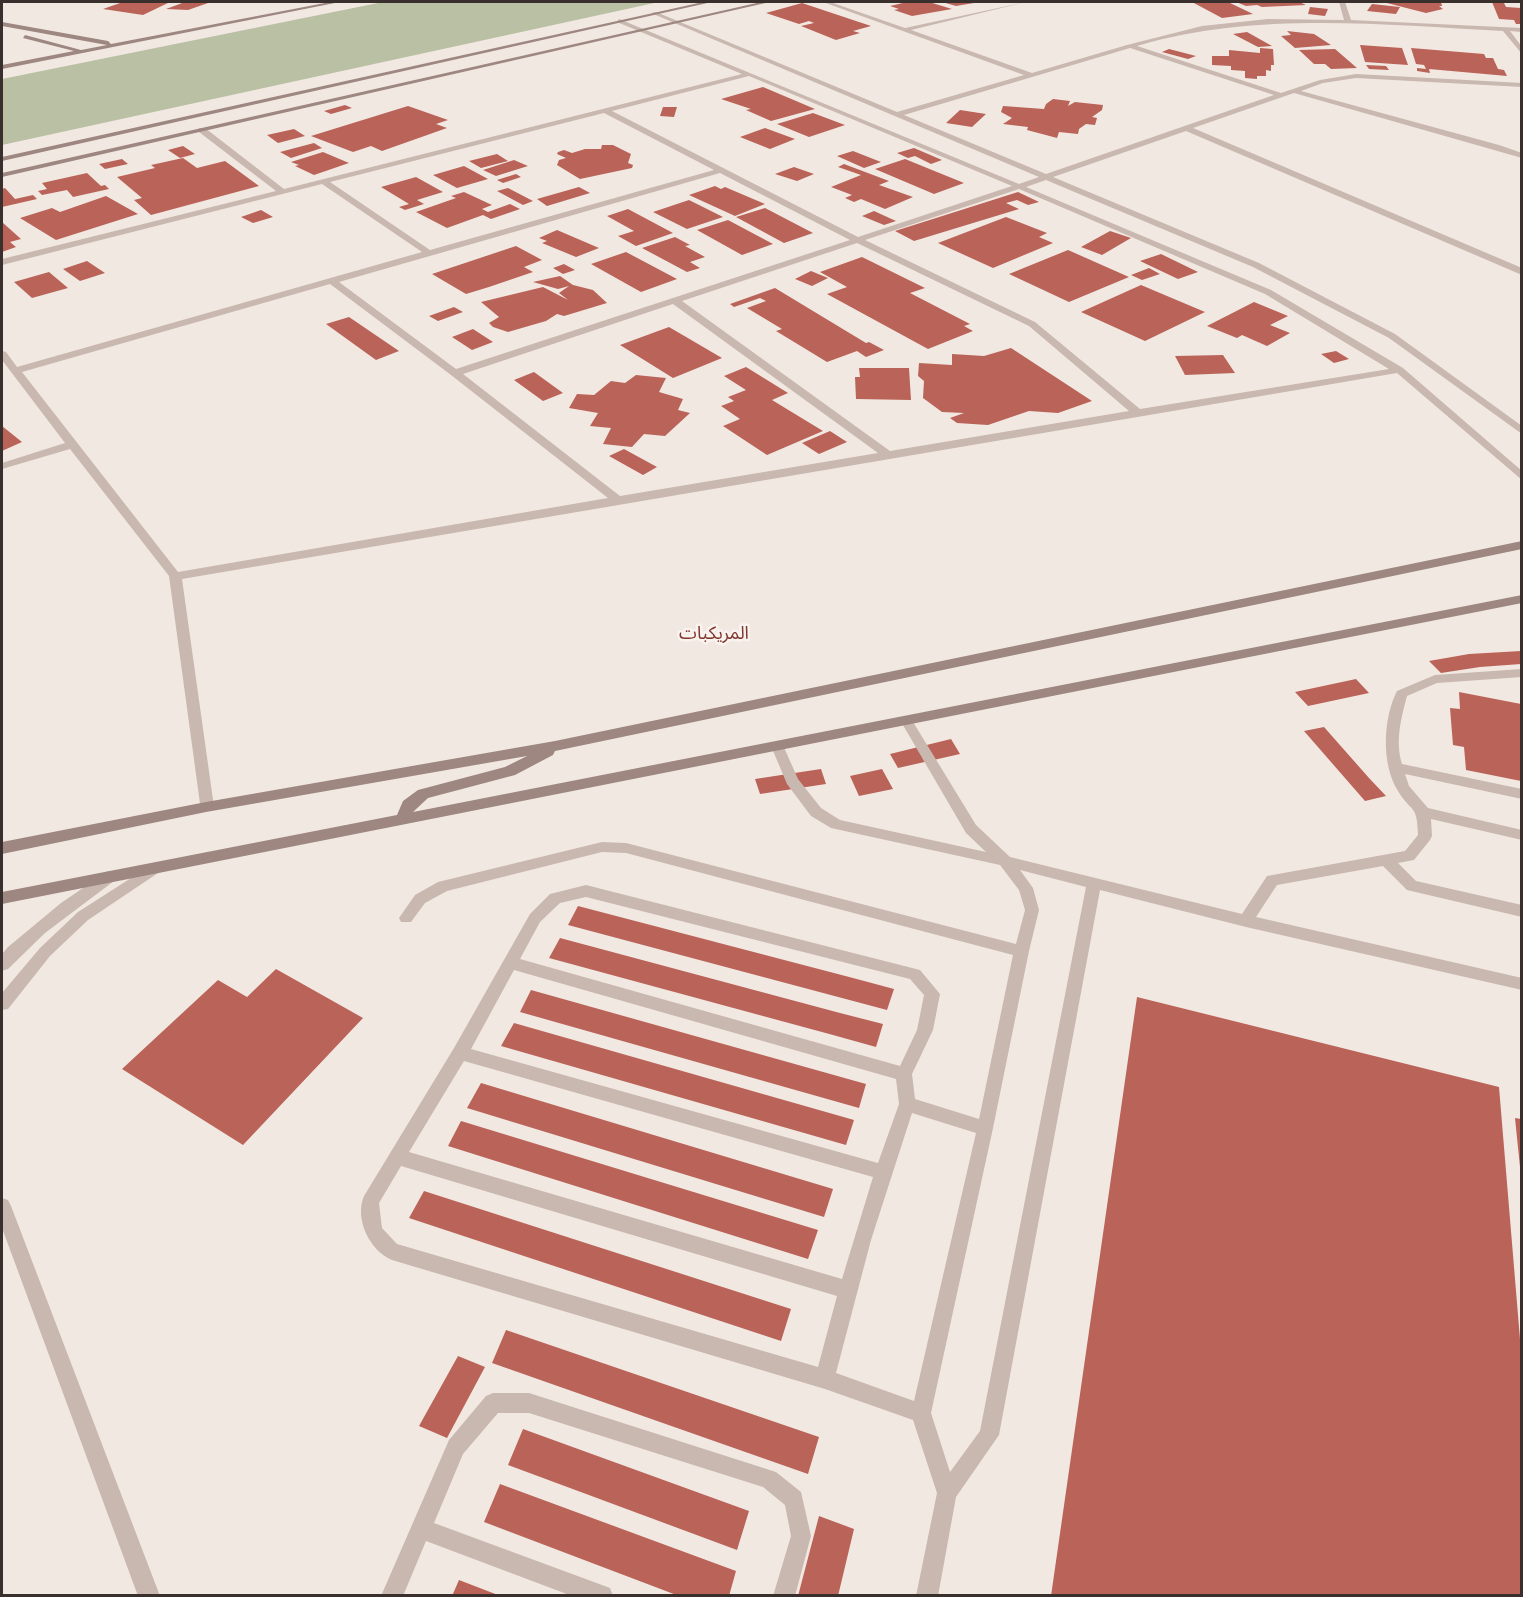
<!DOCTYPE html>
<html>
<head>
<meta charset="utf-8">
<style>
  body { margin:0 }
  #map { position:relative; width:1523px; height:1597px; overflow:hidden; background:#f2e8e2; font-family:Signika,sans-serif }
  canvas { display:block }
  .frame { position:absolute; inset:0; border:3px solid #392f2c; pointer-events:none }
</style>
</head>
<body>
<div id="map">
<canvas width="1523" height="1597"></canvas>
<div class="frame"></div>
</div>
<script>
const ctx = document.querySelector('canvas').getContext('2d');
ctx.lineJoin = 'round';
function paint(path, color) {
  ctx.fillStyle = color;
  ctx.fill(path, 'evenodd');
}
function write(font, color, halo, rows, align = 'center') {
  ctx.font = font + ' Signika,"Noto Sans Arabic",sans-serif';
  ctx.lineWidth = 5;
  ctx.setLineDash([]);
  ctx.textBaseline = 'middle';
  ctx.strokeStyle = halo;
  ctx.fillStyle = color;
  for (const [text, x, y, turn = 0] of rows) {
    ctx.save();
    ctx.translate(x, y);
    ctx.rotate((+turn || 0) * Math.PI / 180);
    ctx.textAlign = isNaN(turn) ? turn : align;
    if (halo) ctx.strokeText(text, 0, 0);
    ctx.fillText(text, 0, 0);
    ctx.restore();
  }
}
paint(new Path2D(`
  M383,2H659L2,145V79Z`), '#bac0a3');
paint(new Path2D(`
  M123,2H170L143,15L103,9Z
  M185,2H211L188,10L166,9Z
  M907,2H929L952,9L912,16L894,10L899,9L890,6Z
  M942,2H980L956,6Z
  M1192,2H1228L1253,14L1222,18Z
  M1236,2H1299L1306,5L1262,7L1257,5L1246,6Z
  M1383,2H1441L1442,6H1439L1443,9L1426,13Z
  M1492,2L1504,3L1506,7L1521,8V24H1516L1514,20L1499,19Z
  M802,3L871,26L853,31L860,33L836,40L801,26L814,23L809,21L799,24L766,13Z
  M1372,4L1400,7L1396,14L1367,11Z
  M1310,7L1328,9L1325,16L1308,14Z
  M1287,31L1314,34L1331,45L1295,48L1281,36L1291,35Z
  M1247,32L1272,46L1258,47L1233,34Z
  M1360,45L1402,48L1408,65L1365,62Z
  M1260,48L1273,49L1274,65H1271V71L1266,70V76H1257V79L1245,78V71L1231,70V66L1212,65V56H1229V50L1260,53Z
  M1411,48L1484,54L1486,58H1493L1498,69L1504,70L1507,76L1429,69L1430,73L1417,71V68L1426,69L1424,65L1416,64Z
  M1169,49L1196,56L1188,59L1162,52Z
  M1335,49L1357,68L1331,69L1325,64H1314L1299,50Z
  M1366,65L1386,66L1389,70L1369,69Z
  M763,87L815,109L771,121L746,110L751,109L721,99Z
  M1053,99L1070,101L1068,106L1075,102L1103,105L1102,110L1092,117L1097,118L1095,125L1086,124L1079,129L1078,134L1059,132L1057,138L1027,130L1028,127L1003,124L1012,118L1001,112L1003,106L1044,109L1046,104Z
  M345,105L352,108L331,114L324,111Z
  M408,106L448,120L436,124L447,128L382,151L371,146L353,152L311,136Z
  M663,107H677L674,117L660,116Z
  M960,110L986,114L972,127L946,123Z
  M813,113L845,125L809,137L777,124Z
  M765,128L795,139L770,149L740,137Z
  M294,129L305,136L278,143L267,135Z
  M314,143L322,148L291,158L280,152Z
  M602,145H613L631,154L628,163L633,165L632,168L580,179L557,165L559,160L566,158L557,154L558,152L564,150L572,153L585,149H601Z
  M183,146L195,154L180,158L168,150Z
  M914,148L942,160L931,164L915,156L908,158L897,153Z
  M853,151L881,162L864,168L837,156Z
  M323,152L349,163L314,175L295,166L299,165L291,162Z
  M497,154L508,161L481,168L469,161Z
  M183,158L197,168L225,161L259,186L151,215L134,200L142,198L117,177L155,168L151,165Z
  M122,159L128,164L105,169L99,164Z
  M905,159L964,183L934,194L875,169Z
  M514,160L528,166L496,176L483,170Z
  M844,164L889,181L879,185L913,197L885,209L861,199L854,202L845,198L852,195L831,187L861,175L838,167Z
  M464,166L488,179L457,188L433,175Z
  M794,167L814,174L797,181L775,174Z
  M87,173L101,186L105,185L109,189L73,197L67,190L42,195L38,191L47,189L42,183Z
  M516,174L521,177L503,183L497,180Z
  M416,177L443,192L417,200L424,204L405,210L399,207L409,204L381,187Z
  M715,186L721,189L725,187L765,204L735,216L689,195Z
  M579,187L590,193L547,206L537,199Z
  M5,188L15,199L33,195L37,199L2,207V189Z
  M508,188L533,201L523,205L497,191Z
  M464,192L492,205L482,209L488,212L510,204L520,209L491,219L483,215L447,228L416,212L456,198L451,196Z
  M1018,192L1039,202L1028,205L1017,200L1006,203L1019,209L914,241L895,231Z
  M106,196L138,214L56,240L20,218L52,208L60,212Z
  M689,200L723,217L687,229L653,212Z
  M765,208L813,233L784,243L736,217Z
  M628,209L673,233L636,246L618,236L634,231L607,216Z
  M261,210L273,217L253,223L241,217Z
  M874,211L896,221L884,225L862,216Z
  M1006,217L1047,233L1039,237L1053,243L993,268L938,243Z
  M728,220L773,244L742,255L697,230Z
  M2,222L21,239L10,242L16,247L2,252Z
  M557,230L599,248L576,257L542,243L547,241L539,238Z
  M1110,231L1131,238L1102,255L1081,247Z
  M675,237L690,245L685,246L705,257L690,262L700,268L687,272L642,248Z
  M516,246L542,260L524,267L533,272L489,287L466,294L432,274Z
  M1068,250L1129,277L1069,302L1009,274Z
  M626,252L677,279L641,292L591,264Z
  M1161,254L1198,272L1178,279L1140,261Z
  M862,257L925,288L910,293L970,324L964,326L973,331L928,349L827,294L847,287L820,272Z
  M87,261L105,273L80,281L63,269Z
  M564,264L575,270L563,274L553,268Z
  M1149,268L1160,274L1142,280L1131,275Z
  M811,271L828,278L812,286L795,279Z
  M49,272L68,288L32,298L14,282Z
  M560,276L573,285L593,290L607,303L564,316L557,314L546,321L508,332L493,327L489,323L499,317L481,302L543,287L568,300L559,293L569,286L558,289L533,282Z
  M1141,285L1205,312L1145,341L1081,312Z
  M775,288L866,343L869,342L884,350L866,357L857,351L827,362L776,331L782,329L747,308L766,301L760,298L734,307L730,304Z
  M1254,302L1288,316L1270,325L1290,333L1267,346L1242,335L1237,338L1207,326Z
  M454,307L463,312L438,321L429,316Z
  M349,317L399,351L376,360L326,324Z
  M669,327L722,358L673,378L620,345Z
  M473,329L493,342L472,350L452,337Z
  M1011,348L1092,401L1058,413L1029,411L988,425L957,423L950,418L964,413L942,412L923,398L924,381L918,376L919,363L952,365V354L984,356Z
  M1336,351L1349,359L1334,363L1321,354Z
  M1223,355L1235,373L1185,375L1175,356Z
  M746,367L788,393L772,400L823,431L767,455L723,426L740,419L721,406L734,401L728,397L746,390L724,376Z
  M859,368H909L911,400L856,399L855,377H860Z
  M534,372L563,393L543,401L514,380Z
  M636,375L666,378L659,392L683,399L678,410L690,413L665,436L644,434L632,447L603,444L611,428L590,426L598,413L569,408L577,394L594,395L611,381L625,383Z
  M2,426L22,442L2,451Z
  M830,431L847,442L819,454L802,443Z
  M624,449L657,467L643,475L609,456Z
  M1521,651V664L1480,667L1441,673L1429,661L1469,654Z
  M1356,679L1369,693L1308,706L1295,692Z
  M1459,692L1521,704V781L1466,770L1464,747L1453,745L1450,708L1460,709Z
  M1324,727L1369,778L1386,796L1365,801L1304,731Z
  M951,739L960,754L898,768L890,754Z
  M821,769L826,784L760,794L755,779Z
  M882,769L893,789L859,796L850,776Z
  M578,906L853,978L894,989L887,1010L568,925Z
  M560,938L840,1013L883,1024L876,1047L833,1035L549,958Z
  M276,969L363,1018L243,1145L122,1069L218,980L247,997Z
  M531,990L866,1084L859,1108L520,1012Z
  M1137,997L1499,1087L1521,1351V1596H1051Z
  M514,1023L854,1120L846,1145L501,1046Z
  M481,1083L833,1189L824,1217L467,1108Z
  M1515,1118L1521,1119V1167H1520Z
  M461,1121L818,1230L808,1259L448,1146Z
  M424,1191L791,1309L781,1341L409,1218Z
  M506,1330L819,1437L808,1474L492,1363Z
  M458,1356L485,1367L447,1438L419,1426Z
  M523,1429L749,1511L737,1550L508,1465Z
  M500,1484L736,1571L729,1596H679L484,1522Z
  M819,1516L854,1529L838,1596H798Z
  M459,1580L498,1595V1596H452Z`), '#ba6358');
paint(new Path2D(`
  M1522,669V677L1437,683L1407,696C1401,719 1395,741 1402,764L1522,789V799L1405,774L1409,786L1428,808L1522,830V840L1431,819L1432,836L1430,840L1414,860L1398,863L1416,881L1522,905V917L1407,890L1383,866L1277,885L1256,917L1522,978V990L1246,927L1100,890L999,1435L956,1497L938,1596H916L937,1493L913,1420L825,1389L392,1260C370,1251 354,1219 364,1196L454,1048L530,914L550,894L586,885L920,970L940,994L933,1030L912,1074L915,1099L979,1119L1013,955L626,853L602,852L447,891L425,903L411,922H401L399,918L415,895L438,882L602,842L626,843L1016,944L1025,910L1019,890L1000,865L831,828L811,816L787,784L771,746L777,742L782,743L798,779L821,808L840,820L986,852L966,833L900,720L906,716L910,717L976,825L1010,857L1242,914L1267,876L1405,851L1418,835C1417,803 1412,814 1398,791C1381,764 1383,718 1397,691L1435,675ZM1020,870L1086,887L980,1431L950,1472L931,1413L993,1128L1029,951L1039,910L1033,888ZM586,897L910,979L924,995L917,1030L900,1066L520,959L540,922L560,903ZM514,970L896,1079L899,1104L878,1163L471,1049ZM464,1061L873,1177L842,1279L409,1152ZM912,1113L976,1133L914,1401L836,1373L871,1240ZM401,1166L837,1296L818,1367L397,1244L382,1228L379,1203Z
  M156,862L161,863L163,867L161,871L88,920L50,956L8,1009L2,1010V993L40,948L78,912Z
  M2,1198L8,1200L11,1206L160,1596H138L2,1228Z
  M493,1393H529L776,1472L801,1492L811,1536L795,1596H773L791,1536L785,1505L763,1487L529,1413H498L463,1454L434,1523L602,1585L610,1588L613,1596H572L426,1541L403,1596H381L449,1440L486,1396Z`), '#c9b8af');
paint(new Path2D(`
  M823,2H830L905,28L1026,2L911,30L1032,73L1127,45L1202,26L1268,19L1344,20L1339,2H1345L1351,20L1522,28V32L1510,31L1522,47V54L1503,31C1381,25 1256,11 1137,46L1281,93L1320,80L1356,74L1522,83V87L1356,78L1323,83L1301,91L1499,145L1522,153V158L1294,93L1193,128L1522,268V275L1186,131L1053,177L1259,263L1395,334L1522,426V434L1389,338L1253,267L1046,180L1026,187L1271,290L1403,368L1522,471V480L1397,373L182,579L214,807L211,811H201L169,576L70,449L2,469V463L65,443L2,360V351L6,352L17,367L422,252L322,184L2,265V259L276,191L199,132V128H205L284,189L742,74L617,22L619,19L1019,184L1039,177L651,13L656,12L897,112L1024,75ZM1130,48L1274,95L1046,174L904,115ZM749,76L1012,186L858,237L612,111ZM604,113L714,170L430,250L330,182ZM720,173L850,240L456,369L339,282ZM1019,189L1265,294L1389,369L1140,409L1035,322L865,240ZM857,243L1029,326L1129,411L890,451L682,301ZM330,284L451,375L608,498L178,572L22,372ZM673,304L878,453L620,496L463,374Z
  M108,871L114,873L116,877L114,881L45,933L8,969L2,971V954L8,947L61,903Z`), '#c9b8af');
paint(new Path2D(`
  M330,2H340L2,69V65L74,51L23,38L25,35L81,50L107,45L2,26V22L108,41L111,44Z
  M703,2H712L2,161V157Z
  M761,2H770L2,177V173Z
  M1522,541V549L555,751L553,755L515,775L428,798L413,812L1522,595V603L2,904V892L397,815L403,801L418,790L505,767L527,756L206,812L2,854V842L206,802L555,741Z`), '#9d8780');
write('18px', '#80362d', '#f9f3ef', [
  ["المريكبات",714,634]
]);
</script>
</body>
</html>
